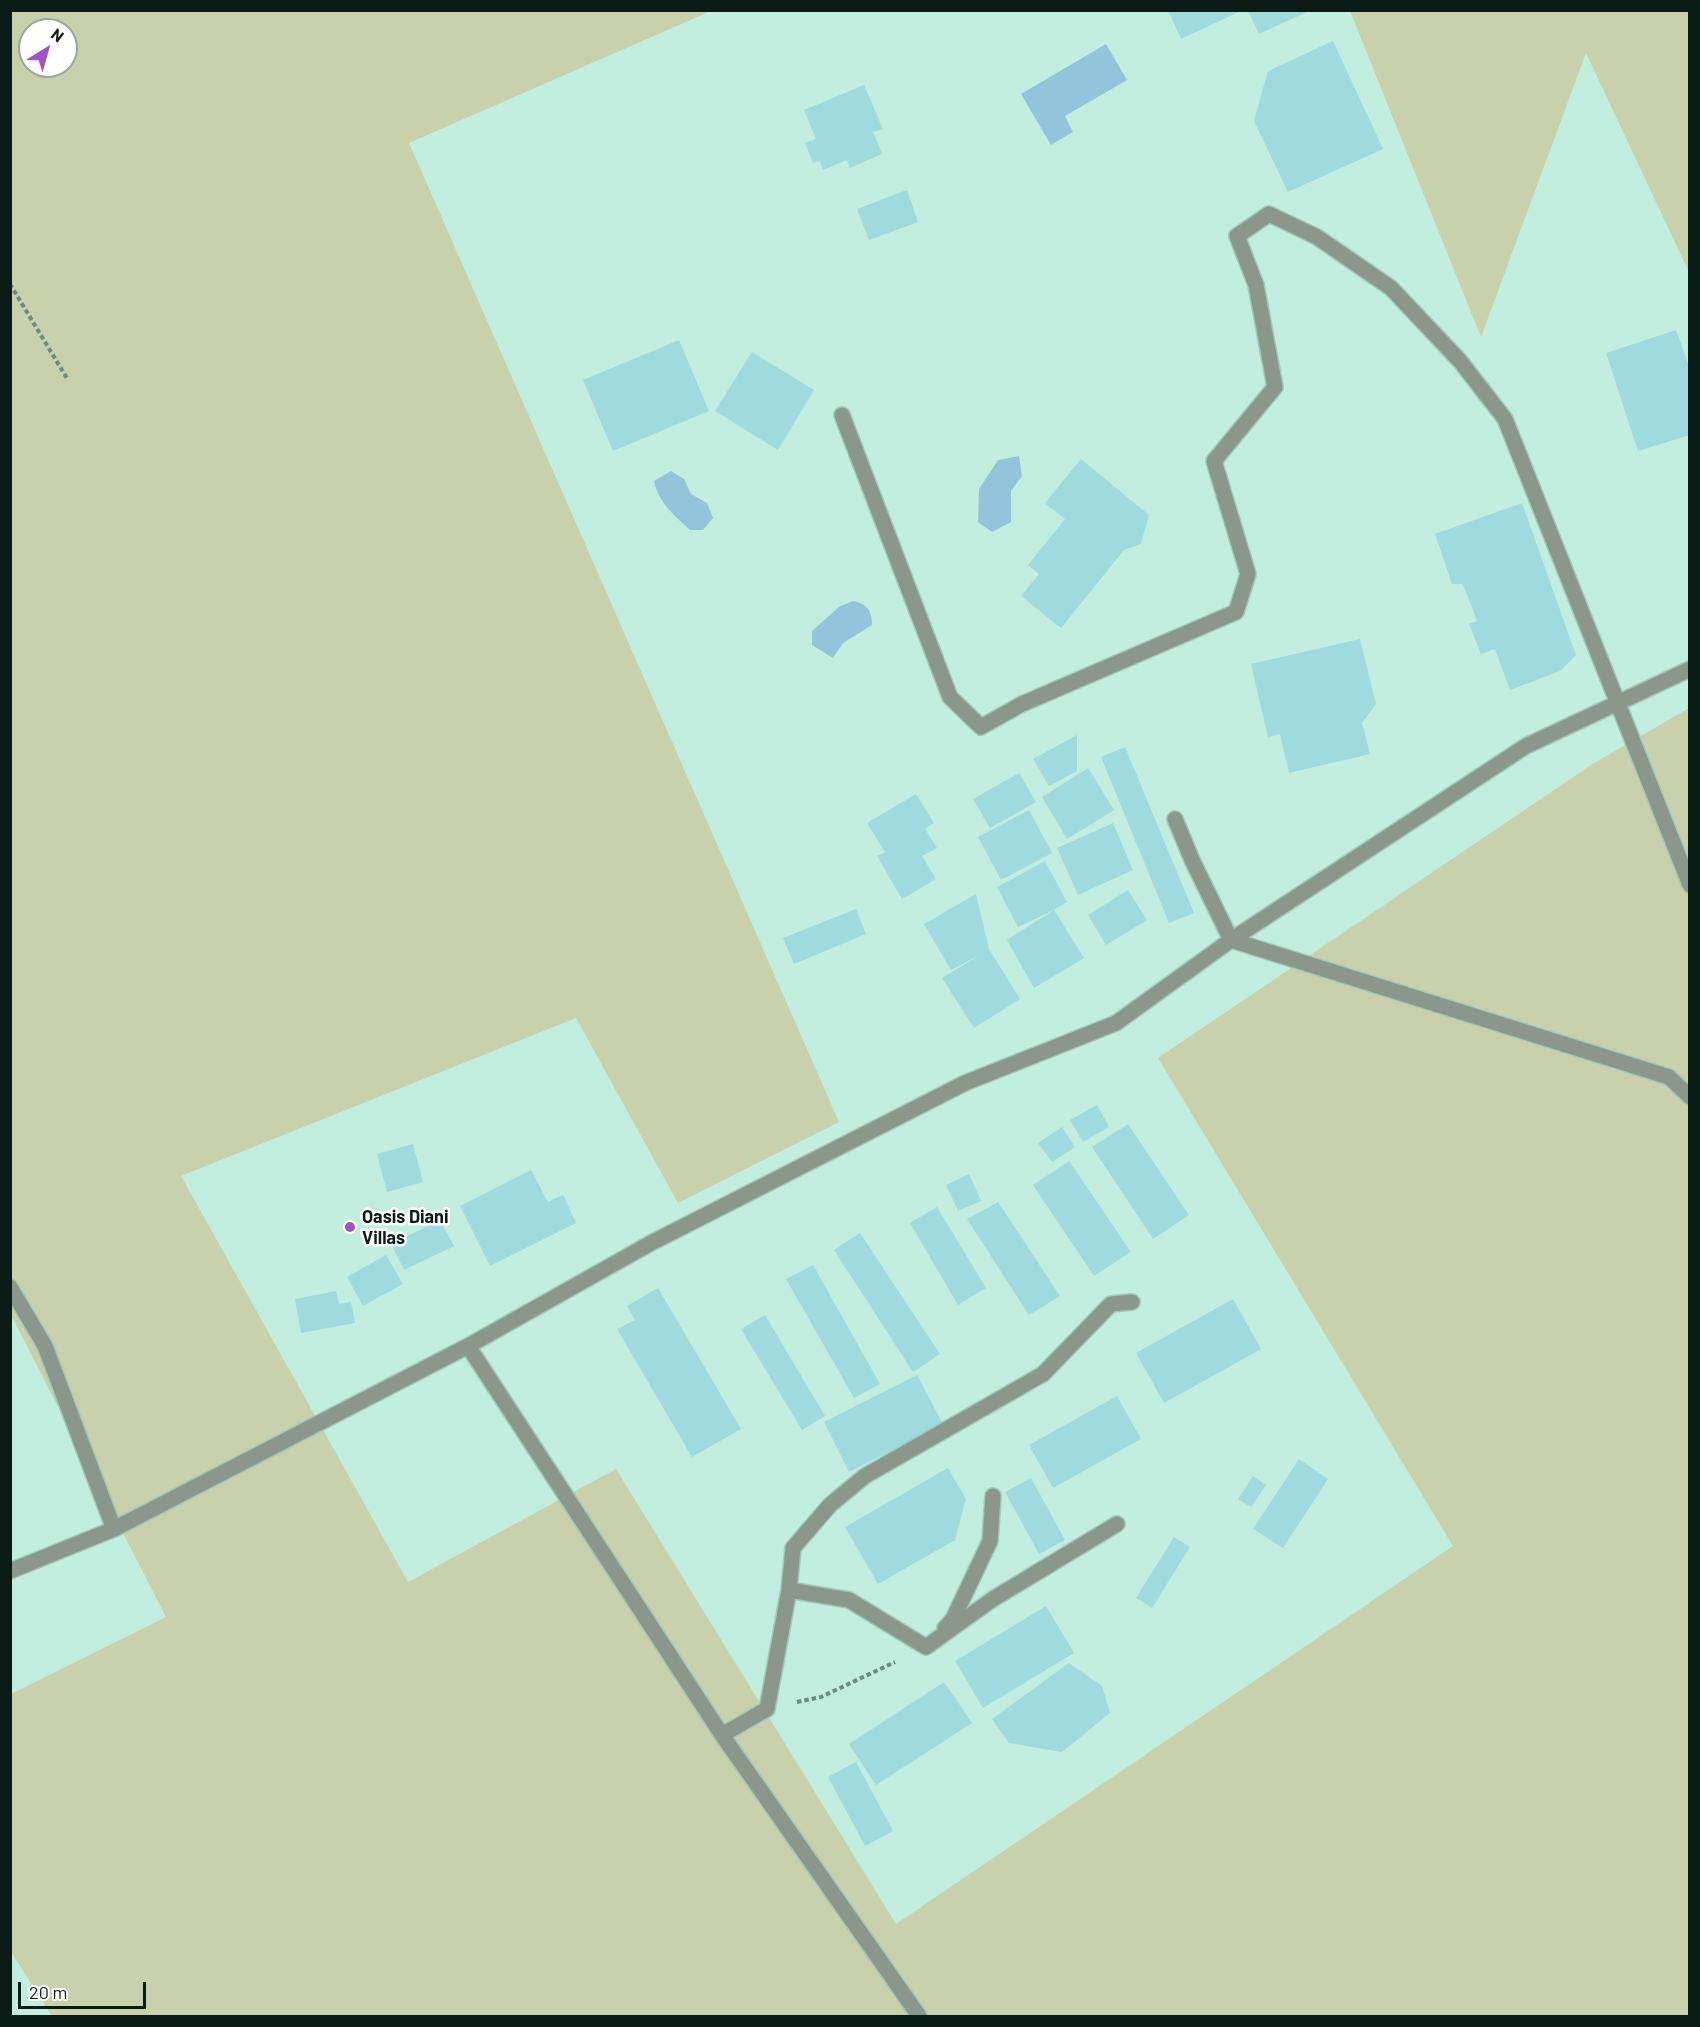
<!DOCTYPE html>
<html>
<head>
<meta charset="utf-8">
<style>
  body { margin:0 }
  #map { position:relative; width:1700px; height:2027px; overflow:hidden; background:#c2eedf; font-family:Barlow,sans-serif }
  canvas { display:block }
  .frame { position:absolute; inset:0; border:12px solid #0b1c17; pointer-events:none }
  .north { position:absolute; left:18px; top:18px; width:60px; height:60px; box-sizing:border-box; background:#fff; border:2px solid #9da4a2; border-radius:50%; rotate:37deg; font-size:16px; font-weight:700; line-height:24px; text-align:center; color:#0b1c17 }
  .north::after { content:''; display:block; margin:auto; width:21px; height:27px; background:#a153c4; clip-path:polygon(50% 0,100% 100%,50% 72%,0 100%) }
  .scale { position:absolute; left:18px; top:1982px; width:128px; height:27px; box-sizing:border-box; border:3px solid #0b1c17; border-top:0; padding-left:8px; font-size:18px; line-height:21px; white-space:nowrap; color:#0b1c17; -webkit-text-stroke:4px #fff; paint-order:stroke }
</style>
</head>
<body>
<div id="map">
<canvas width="1700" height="2027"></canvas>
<div class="frame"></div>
<div class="north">N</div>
<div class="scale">20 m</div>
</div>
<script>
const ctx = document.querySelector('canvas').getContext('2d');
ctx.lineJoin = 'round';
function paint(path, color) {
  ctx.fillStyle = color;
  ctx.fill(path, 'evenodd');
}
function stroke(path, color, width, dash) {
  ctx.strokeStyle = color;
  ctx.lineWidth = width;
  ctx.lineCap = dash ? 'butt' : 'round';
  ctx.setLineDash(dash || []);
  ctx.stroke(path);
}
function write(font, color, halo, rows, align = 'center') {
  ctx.font = font + ' Barlow,sans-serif';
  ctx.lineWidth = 5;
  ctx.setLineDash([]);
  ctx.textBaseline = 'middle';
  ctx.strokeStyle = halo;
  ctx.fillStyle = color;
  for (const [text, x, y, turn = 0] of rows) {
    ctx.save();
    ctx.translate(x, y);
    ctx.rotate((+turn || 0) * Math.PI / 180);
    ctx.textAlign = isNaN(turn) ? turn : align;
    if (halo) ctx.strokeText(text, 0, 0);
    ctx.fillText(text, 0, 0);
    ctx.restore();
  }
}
paint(new Path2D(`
  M11,11H711L409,143L839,1122L678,1203L576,1018L181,1176L408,1582L616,1469L896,1924L1453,1546L1158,1058L1591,765L1689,708V2016H52L11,1952V1694L166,1617L11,1315ZM30,30H66V66H30Z
  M1350,11H1689V272L1586,53L1481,337Z`), '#c9d0ac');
paint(new Path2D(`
  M1106,44L1127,80L1065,116L1073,132L1051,145L1021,94Z
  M1019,456L1022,476L1011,491V522L992,532L978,522L979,489L998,460Z
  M671,471L684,479L691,494L707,503L713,518L703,530H690C675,516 658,502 654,481Z
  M854,601C868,605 872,611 872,625L843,643L833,658L812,645V631L840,606Z`), '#93c4db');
paint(new Path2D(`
  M1168,10H1243L1181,39Z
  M1248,10H1311L1259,34Z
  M1333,41L1383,149L1288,192L1254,121L1268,71Z
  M864,85L883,129L873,132L882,154L850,168L847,160L823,170L820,161L813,163L805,143L816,139L804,110Z
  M907,190L918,222L869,240L857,209Z
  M1676,330L1690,369V435L1638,451L1606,353Z
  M679,340L709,411L613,451L583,380Z
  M752,352L814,390L778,450L715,411Z
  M1081,459L1149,515L1141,544L1124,550L1061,628L1021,596L1039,574L1028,565L1065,519L1045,503Z
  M1522,503L1576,655L1560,671L1510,690L1495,649L1481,654L1469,624L1477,621L1463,584H1452L1435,534Z
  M1360,639L1376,704L1362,723L1370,754L1289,773L1280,734L1268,737L1251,664Z
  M1077,735V771L1049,786L1033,759Z
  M1125,747L1194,913L1169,923L1101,757Z
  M1088,768L1114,810L1067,839L1042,797Z
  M1019,773L1036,802L990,828L973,799Z
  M916,794L934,823L925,829L937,848L922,856L936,879L902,899L877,856L885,852L867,823Z
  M1029,810L1052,853L1001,880L978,837Z
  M1113,823L1133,870L1078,895L1057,848Z
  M1045,861L1067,902L1054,910L1084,958L1034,988L1007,940L1054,910L1018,927L997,887Z
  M1128,890L1147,920L1106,945L1088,915Z
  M976,894L989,949L1020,999L974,1028L942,978L980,955L951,970L924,924Z
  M856,909L866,934L794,964L783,938Z
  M1097,1105L1109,1127L1083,1142L1070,1120Z
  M1128,1124L1189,1215L1153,1239L1092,1147Z
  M1062,1127L1075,1147L1052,1162L1038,1143Z
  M413,1144L423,1182L387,1192L377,1154Z
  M1069,1161L1131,1252L1094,1276L1033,1185Z
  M531,1170L548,1202L563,1195L576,1223L490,1266L460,1206Z
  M969,1174L981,1201L958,1211L946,1185Z
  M998,1202L1060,1296L1029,1315L967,1219Z
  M937,1207L986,1288L958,1305L910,1223Z
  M440,1220L454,1246L404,1270L391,1244Z
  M860,1233L940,1354L913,1372L834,1250Z
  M386,1255L403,1284L363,1306L347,1277Z
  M813,1265L880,1384L854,1398L786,1279Z
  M658,1288L741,1429L692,1457L617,1329L635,1320L627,1306Z
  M336,1291L339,1304L351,1302L355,1323L301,1333L295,1299Z
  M1233,1299L1261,1349L1164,1403L1136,1353Z
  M765,1315L825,1416L802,1430L741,1329Z
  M917,1375L943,1424L849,1472L824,1422Z
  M1117,1396L1141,1439L1053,1488L1029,1445Z
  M1299,1459L1328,1479L1283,1548L1253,1529Z
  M948,1468L966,1499L955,1540L878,1584L845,1527Z
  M1253,1476L1266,1485L1251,1507L1238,1499Z
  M1031,1478L1065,1540L1039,1554L1005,1492Z
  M1174,1537L1190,1547L1152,1608L1136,1598Z
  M1046,1606L1074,1653L983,1708L955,1661Z
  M1069,1663L1102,1686L1110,1713L1062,1752L1009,1743L992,1719Z
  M944,1682L972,1723L876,1785L849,1744Z
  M856,1762L893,1831L865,1846L828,1777Z`), '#9fdade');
const minor = new Path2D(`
  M842,415L950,697L981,727L1022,704L1236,612L1248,574L1214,461L1275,387L1256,285L1237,236L1269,214L1317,237L1391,288L1460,361L1505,419L1690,885
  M1175,819L1192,860L1231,940L1669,1077L1690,1097
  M10,1287L45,1346L114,1529
  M468,1346L651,1243L965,1083L1116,1023L1231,940L1526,746L1690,669
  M10,1571L114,1529L468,1346L722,1735L919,2016
  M789,1590L849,1600L926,1647L993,1599L1117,1524
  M945,1628L953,1619L990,1541L993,1496
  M722,1735L767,1709L789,1590L793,1548L830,1505L865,1476L1043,1374L1111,1304L1132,1302`);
stroke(minor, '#a1c8bb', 18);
stroke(new Path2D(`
  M10,284L68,380
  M797,1702L821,1697L895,1662`), '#6b8a80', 4, [4.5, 3]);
stroke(minor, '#8b978b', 15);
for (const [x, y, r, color] of [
  [350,1227,6,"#a153c4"]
]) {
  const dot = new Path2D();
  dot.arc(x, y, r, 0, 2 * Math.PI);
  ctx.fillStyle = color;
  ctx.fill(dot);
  stroke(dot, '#fff', 2);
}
write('bold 18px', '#0b1c17', '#fff', [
  ["Oasis Diani",362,1217],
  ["Villas",362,1238]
], 'left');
</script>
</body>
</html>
